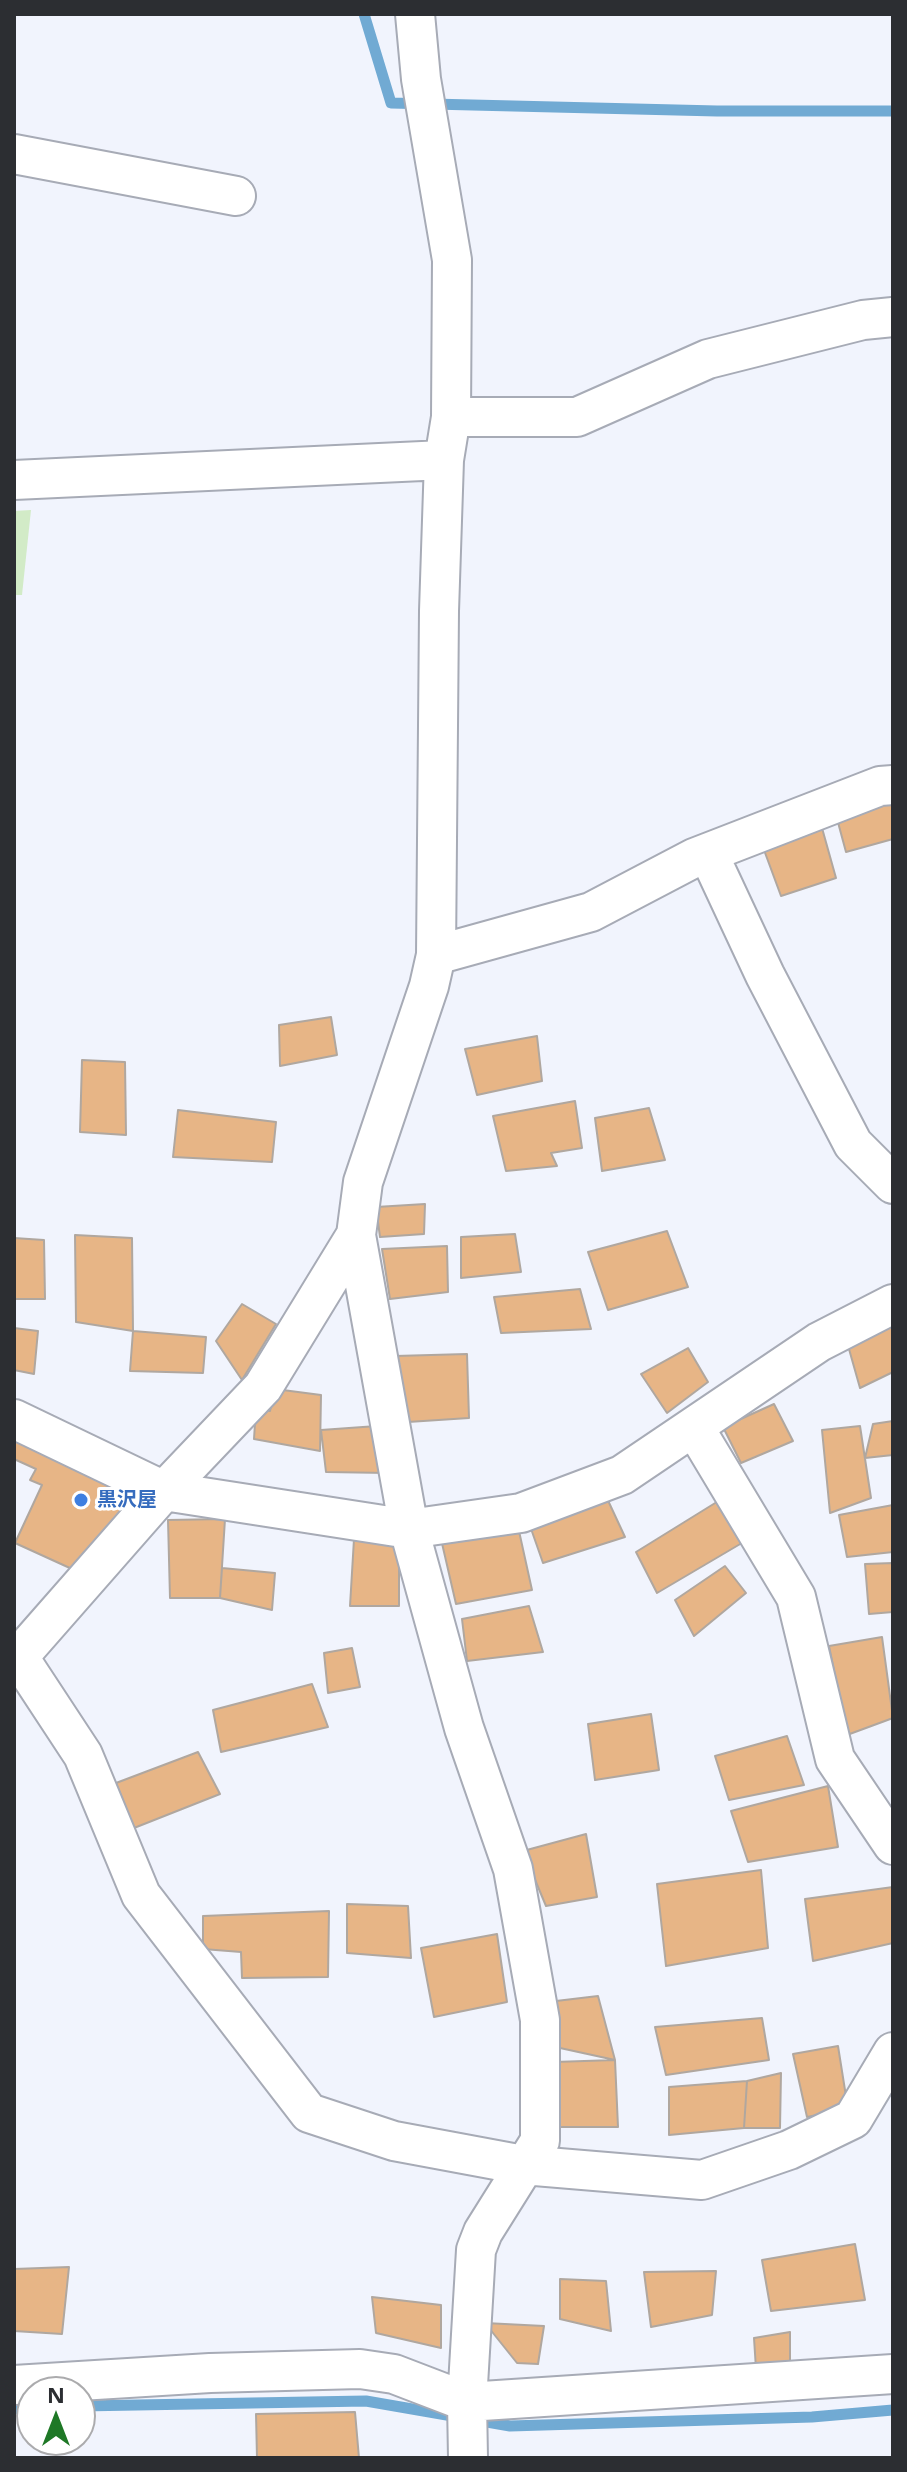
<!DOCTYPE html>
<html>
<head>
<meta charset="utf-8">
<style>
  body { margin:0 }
  #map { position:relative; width:907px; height:2472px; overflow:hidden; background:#f1f4fd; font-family:"Noto Sans",sans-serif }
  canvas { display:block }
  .frame { position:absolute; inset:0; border:16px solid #2c2e32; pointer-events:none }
  .north { position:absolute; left:16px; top:2376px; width:80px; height:80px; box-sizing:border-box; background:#fff; border:2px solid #ababad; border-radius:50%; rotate:0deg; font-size:22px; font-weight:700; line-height:32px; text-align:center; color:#2c2e32 }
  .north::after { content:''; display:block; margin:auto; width:28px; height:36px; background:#1e7826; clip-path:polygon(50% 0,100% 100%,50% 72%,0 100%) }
</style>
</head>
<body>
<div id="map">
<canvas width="907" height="2472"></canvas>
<div class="frame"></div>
<div class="north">N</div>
</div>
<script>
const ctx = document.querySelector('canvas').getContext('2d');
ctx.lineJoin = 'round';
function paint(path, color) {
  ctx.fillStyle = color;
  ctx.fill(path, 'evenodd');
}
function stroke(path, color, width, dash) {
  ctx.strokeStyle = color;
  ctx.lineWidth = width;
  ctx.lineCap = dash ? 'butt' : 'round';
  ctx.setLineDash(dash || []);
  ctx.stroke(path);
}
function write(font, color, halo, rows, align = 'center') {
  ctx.font = font + ' "Noto Sans","Noto Sans JP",sans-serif';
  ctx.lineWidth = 6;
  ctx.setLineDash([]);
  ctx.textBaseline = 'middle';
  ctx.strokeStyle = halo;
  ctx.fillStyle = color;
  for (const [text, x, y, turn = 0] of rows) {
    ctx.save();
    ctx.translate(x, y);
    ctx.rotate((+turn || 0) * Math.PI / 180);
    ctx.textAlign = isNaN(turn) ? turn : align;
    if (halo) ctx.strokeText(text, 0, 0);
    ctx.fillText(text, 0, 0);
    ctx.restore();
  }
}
paint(new Path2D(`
  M31,510L22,595H14V511Z`), '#d2ebc7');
stroke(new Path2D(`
  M364,14L391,103L717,111H893
  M80,2406L366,2401L510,2426L812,2417L893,2410
  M14,2409L32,2407`), '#71aad3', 11);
const building = new Path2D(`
  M893,800V839L846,852L836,815Z
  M822,828L836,878L781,896L764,850Z
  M331,1017L337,1055L280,1066L279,1025Z
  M537,1036L542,1081L477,1095L465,1049Z
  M82,1060L125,1062L126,1135L80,1132Z
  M575,1101L582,1148L551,1153L557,1166L506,1171L493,1116Z
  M649,1108L665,1160L602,1171L595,1118Z
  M178,1110L276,1122L272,1162L173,1157Z
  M425,1204L424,1234L380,1237L376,1207Z
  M667,1231L688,1287L608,1310L588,1252Z
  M515,1234L521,1272L461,1278V1237Z
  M75,1235L132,1238L133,1331L76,1322Z
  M14,1238L44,1240L45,1299H14Z
  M447,1246L448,1292L390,1299L382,1249Z
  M580,1289L591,1329L501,1333L494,1297Z
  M242,1304L276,1324L242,1380L216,1341Z
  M893,1318V1372L860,1388L847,1342Z
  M14,1328L38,1331L34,1374L14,1370Z
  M133,1331L206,1337L203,1373L130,1371Z
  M688,1348L708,1382L667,1413L641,1374Z
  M467,1354L469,1418L408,1422L395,1356Z
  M275,1389L321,1395L320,1451L254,1439L256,1408L270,1411Z
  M774,1404L793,1441L741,1463L723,1427Z
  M893,1421V1455L865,1458L873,1424Z
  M377,1426L388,1473L326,1472L321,1430Z
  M860,1426L871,1498L830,1513L822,1430Z
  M15,1437L131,1490L122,1510L72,1569L15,1543L42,1485L30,1480L36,1469L14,1459Z
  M605,1494L625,1537L543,1563L529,1523Z
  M720,1500L747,1540L657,1593L636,1552Z
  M893,1505V1552L847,1557L839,1515Z
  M225,1519L220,1598H170L168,1520Z
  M517,1522L532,1590L456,1604L441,1539Z
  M354,1539L399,1541V1606H350Z
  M893,1563V1612L869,1614L865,1564Z
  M725,1566L746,1593L694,1636L675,1600Z
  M222,1568L275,1573L272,1610L220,1598Z
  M529,1606L543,1652L467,1661L462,1619Z
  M882,1637L893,1718L847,1735L829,1646Z
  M352,1648L360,1687L328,1693L324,1653Z
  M312,1684L328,1727L221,1752L213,1710Z
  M651,1714L659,1770L595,1780L588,1724Z
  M787,1736L804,1785L729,1800L715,1756Z
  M198,1752L220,1794L134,1828L116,1783Z
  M828,1786L838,1847L748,1862L731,1811Z
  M586,1834L597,1897L546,1906L523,1851Z
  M761,1870L768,1948L666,1966L657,1884Z
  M893,1887V1943L813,1961L805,1899Z
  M347,1904L408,1906L411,1958L347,1953Z
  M329,1911L328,1977L242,1978L241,1952L203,1949V1916Z
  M497,1934L507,2002L434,2017L421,1948Z
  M598,1996L615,2060L560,2048L556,2001Z
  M762,2018L769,2060L666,2075L655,2027Z
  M838,2046L848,2109L807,2117L793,2054Z
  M615,2060L618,2127H556L554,2062Z
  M781,2073L780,2128H744L747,2081Z
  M747,2081L744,2128L669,2135V2087Z
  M855,2244L865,2300L771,2311L762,2260Z
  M69,2267L62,2334L14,2331V2269Z
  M716,2271L712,2315L651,2327L644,2272Z
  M560,2279L606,2281L611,2331L560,2319Z
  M372,2297L441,2305V2348L376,2333Z
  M485,2323L544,2326L538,2364L517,2363Z
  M790,2332V2369H756L754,2338Z
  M355,2412L359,2458H257L256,2414Z`);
paint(building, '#e7b586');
stroke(building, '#b0a79f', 2);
const minor = new Path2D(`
  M14,154L236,196
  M451,417H577L708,359L863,320L893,317
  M14,480L444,460
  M708,853L765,975L853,1144L893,1184
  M436,955L591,912L694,858L880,786L893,785
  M356,1235L409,1529L464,1728L513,1869L540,2020V2141L483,2232L476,2250L467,2402L468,2458
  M14,1419L164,1491L409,1529L521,1513L622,1475L819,1342L893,1304
  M694,1427L796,1597L835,1759L893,1845
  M14,1650L83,1755L141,1895L309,2113L394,2141L523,2165L702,2180L789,2150L853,2119L893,2052
  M14,1662L164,1491L263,1387L356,1235L363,1182L429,986L436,955L439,611L444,460L451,417L452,260L421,79L415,14
  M14,2385L210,2373L360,2369L394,2374L467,2402L893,2374`);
stroke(minor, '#a7abb6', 42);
stroke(minor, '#fff', 38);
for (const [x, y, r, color] of [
  [81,1500,8,"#3f7fe0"]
]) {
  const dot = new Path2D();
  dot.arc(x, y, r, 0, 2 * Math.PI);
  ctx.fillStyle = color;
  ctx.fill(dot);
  stroke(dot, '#fff', 3);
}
write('bold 20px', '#366cbe', '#fff', [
  ["黒沢屋",97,1500]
], 'left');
</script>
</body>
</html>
